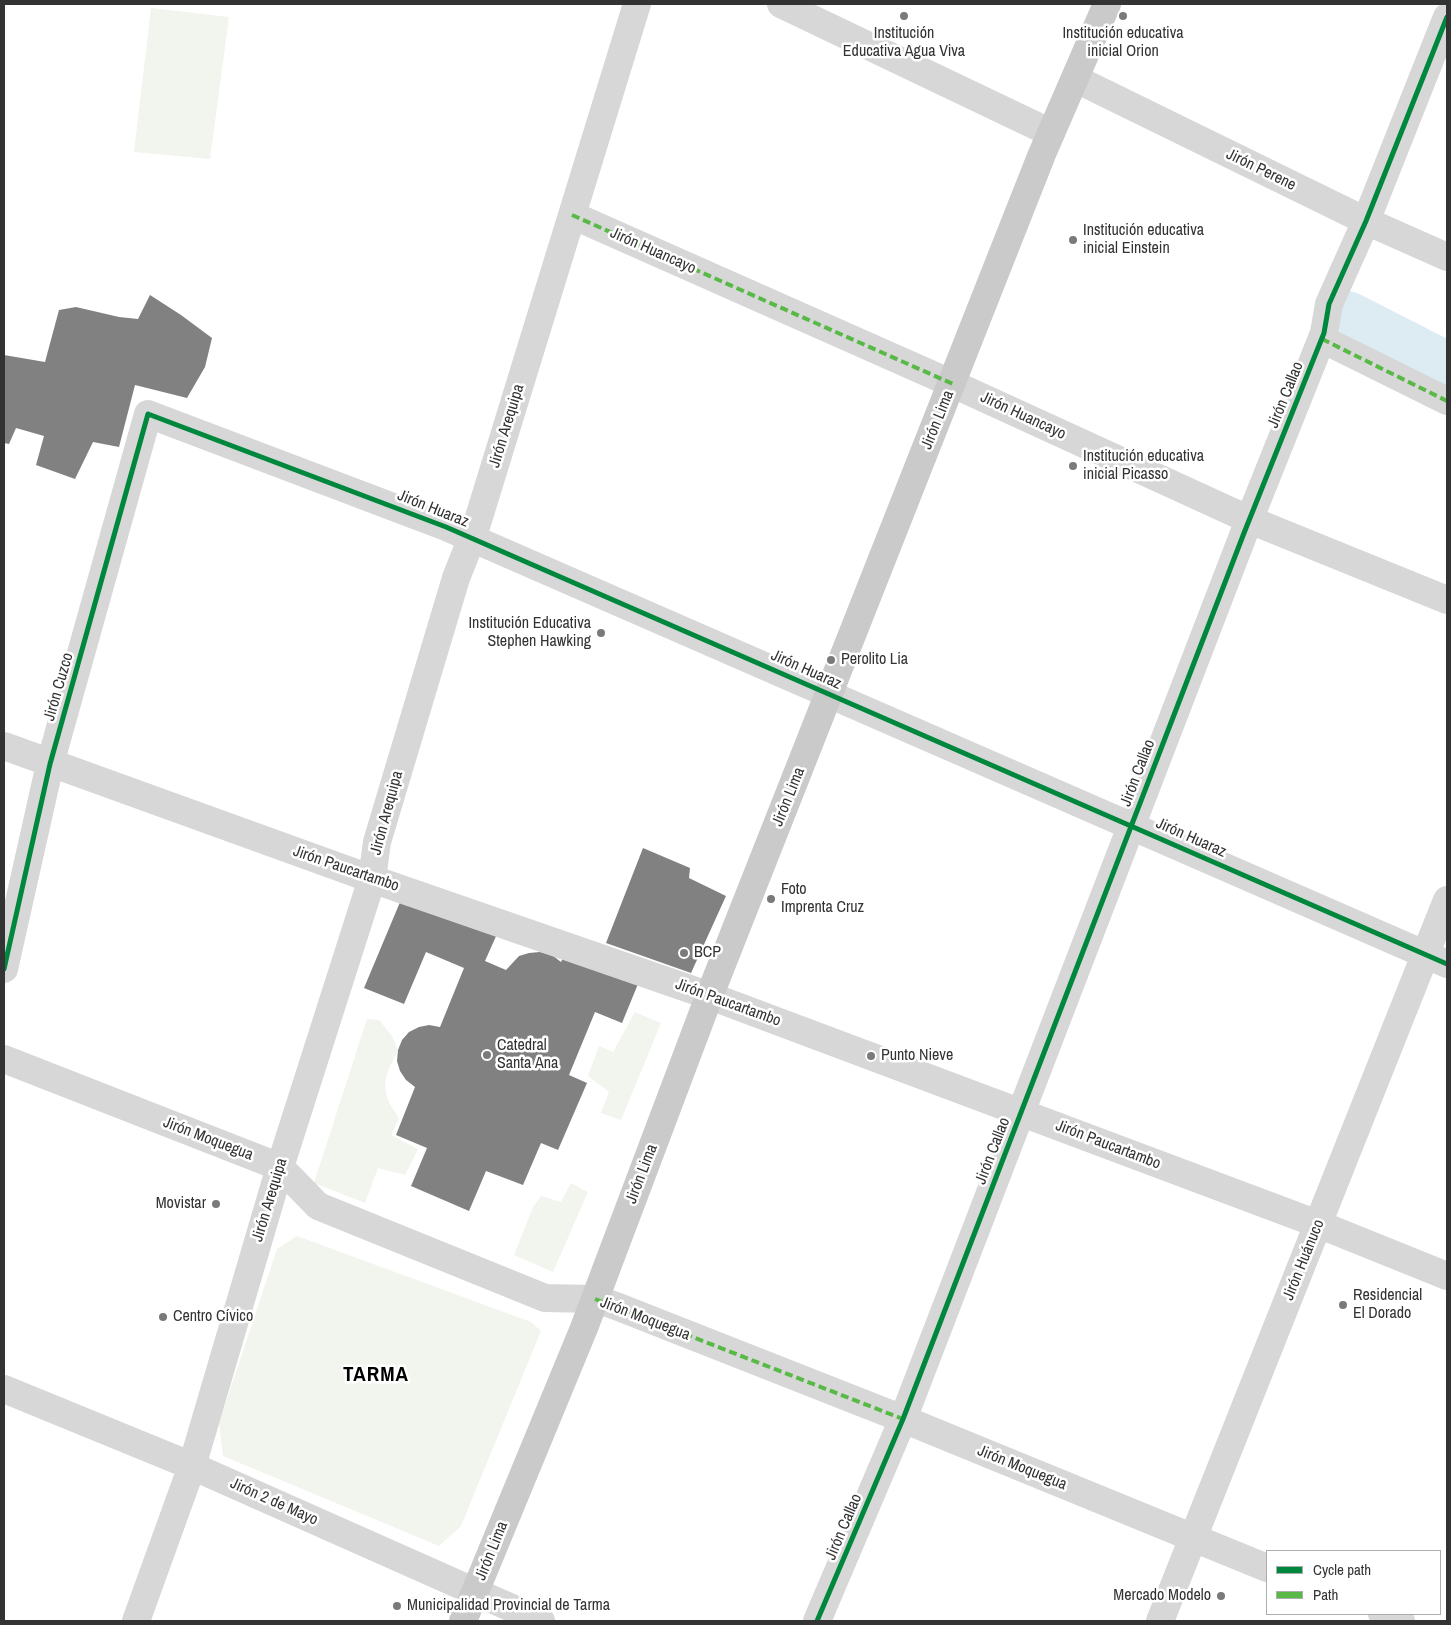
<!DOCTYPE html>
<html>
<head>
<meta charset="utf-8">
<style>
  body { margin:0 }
  #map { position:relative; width:1451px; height:1625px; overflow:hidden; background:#fff; font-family:"Archivo Narrow",sans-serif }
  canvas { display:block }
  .frame { position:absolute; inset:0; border:5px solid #333; pointer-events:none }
  .legend { position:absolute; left:1266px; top:1550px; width:175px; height:65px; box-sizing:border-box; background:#fff; border:1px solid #adadad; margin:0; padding:6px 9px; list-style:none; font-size:15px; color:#333 }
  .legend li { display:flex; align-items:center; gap:10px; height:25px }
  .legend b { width:25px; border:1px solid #adadad }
</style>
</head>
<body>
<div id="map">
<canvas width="1451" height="1625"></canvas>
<div class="frame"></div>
<ul class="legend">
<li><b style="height:6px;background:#00873e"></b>Cycle path</li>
<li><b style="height:6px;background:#58b947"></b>Path</li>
</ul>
</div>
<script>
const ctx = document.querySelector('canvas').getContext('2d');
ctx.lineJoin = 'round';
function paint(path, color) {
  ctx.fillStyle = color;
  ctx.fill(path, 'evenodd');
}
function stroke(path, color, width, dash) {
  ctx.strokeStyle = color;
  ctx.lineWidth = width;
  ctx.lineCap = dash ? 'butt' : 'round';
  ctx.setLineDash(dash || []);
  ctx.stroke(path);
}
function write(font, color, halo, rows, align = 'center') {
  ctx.font = font + ' "Archivo Narrow",sans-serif';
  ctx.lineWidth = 5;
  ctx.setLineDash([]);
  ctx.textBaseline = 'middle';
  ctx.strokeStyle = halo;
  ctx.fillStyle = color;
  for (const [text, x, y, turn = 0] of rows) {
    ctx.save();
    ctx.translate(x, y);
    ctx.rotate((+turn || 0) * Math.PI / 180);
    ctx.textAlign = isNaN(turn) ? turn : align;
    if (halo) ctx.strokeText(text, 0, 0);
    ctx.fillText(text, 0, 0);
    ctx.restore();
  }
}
paint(new Path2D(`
  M151,8L229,17L210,159L134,152Z
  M635,1012L661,1023L621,1120L601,1113L609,1092L588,1076L599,1046L613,1052Z
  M367,1019L379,1020L392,1036L398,1050C389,1069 380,1080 389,1102C392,1108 396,1112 399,1119L391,1135L418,1149L405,1175L378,1168L365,1203L314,1183Z
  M571,1183L588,1192L553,1272L514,1255L533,1207L541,1196L561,1202Z
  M297,1236L531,1322L541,1331L461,1526L439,1546L223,1456L219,1423L277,1249Z`), '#f1f5ed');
stroke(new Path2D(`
  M1347,318L1447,369`), '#ddebf3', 54);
paint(new Path2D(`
  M150,295L181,315L212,338L205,367L187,398L135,385L119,447L93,442L75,479L36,465L44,436L16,428L9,444L4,443V355L45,362L59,310L76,307L119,317L138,319Z
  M643,848L690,868L689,878L726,896L691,973L606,943Z
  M403,895L497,934L485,961L506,970L519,956L529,953L540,952L552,955L561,962L565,954L638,984L622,1023L595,1012L569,1075L587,1083L558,1150L541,1143L523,1185L486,1171L469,1211L411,1186L427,1148L396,1135L415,1087L406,1080L400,1071L397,1061L398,1050L402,1040L409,1032L419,1027L429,1025L440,1027L464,968L426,952L404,1004L364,988Z`), '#818181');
stroke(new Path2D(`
  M781,4L1051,133
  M1076,79L1366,221L1447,257
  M572,215L953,384L1250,520L1447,600
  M1322,339L1447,401
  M4,746L372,879L710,996L1318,1224L1447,1276
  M4,969L50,764L148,414L446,527L1447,964
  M4,1059L280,1167L318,1206L545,1298L595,1299L616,1306L903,1419L1267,1568
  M4,1389L192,1466L541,1621
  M1382,1614L1401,1621
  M136,1621L192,1466L280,1167L372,879L377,842L456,578L475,530L637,4
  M817,1621L903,1419L1244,533L1324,333L1329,304L1366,221L1447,17
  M1160,1621L1447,900`), '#d7d7d7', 28);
stroke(new Path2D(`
  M463,1621L584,1328L707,1002L1042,154L1107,4`), '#cacaca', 28);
stroke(new Path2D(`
  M572,215L953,384
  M1322,339L1447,401
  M595,1299L903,1419`), '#58b947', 4, [8, 4]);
stroke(new Path2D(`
  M4,969L50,764L148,414L446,527L1447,964
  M817,1621L903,1419L1244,533L1324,333L1329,304L1366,221L1447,17`), '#00873e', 5);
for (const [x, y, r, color] of [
  [904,16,5,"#7a7a7a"],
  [1123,16,5,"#7a7a7a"],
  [1073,240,5,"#7a7a7a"],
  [1073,466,5,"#7a7a7a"],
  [601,633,5,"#7a7a7a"],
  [831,660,5,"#7a7a7a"],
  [771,899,5,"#7a7a7a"],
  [684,953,5,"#7a7a7a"],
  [487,1055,5,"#7a7a7a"],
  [871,1056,5,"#7a7a7a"],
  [216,1204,5,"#7a7a7a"],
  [1343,1305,5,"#7a7a7a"],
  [163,1317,5,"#7a7a7a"],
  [1221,1596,5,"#7a7a7a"],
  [397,1606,5,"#7a7a7a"]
]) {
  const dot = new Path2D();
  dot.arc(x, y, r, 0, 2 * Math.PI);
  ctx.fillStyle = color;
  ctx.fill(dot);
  stroke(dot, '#fff', 2);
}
write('16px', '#333', '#fff', [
  ["Institución",904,34,"center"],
  ["Educativa Agua Viva",904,52,"center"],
  ["Institución educativa",1123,34,"center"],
  ["inicial Orion",1123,52,"center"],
  ["Institución educativa",1083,231],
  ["inicial Einstein",1083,249],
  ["Institución educativa",1083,457],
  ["inicial Picasso",1083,475],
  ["Institución Educativa",591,624,"right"],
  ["Stephen Hawking",591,642,"right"],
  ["Perolito Lia",841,660],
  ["Foto",781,890],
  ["Imprenta Cruz",781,908],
  ["BCP",694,953],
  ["Catedral",497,1046],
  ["Santa Ana",497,1064],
  ["Punto Nieve",881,1056],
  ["Movistar",206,1204,"right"],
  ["Residencial",1353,1296],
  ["El Dorado",1353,1314],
  ["Centro Cívico",173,1317],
  ["Mercado Modelo",1211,1596,"right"],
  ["Municipalidad Provincial de Tarma",407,1606]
], 'left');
write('16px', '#333', '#fff', [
  ["Jirón Perene",1261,170,26],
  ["Jirón Huancayo",653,251,24],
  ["Jirón Callao",1286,395,-68],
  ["Jirón Huancayo",1023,416,25],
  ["Jirón Lima",938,420,-68],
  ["Jirón Arequipa",507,426,-73],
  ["Jirón Huaraz",433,509,22],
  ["Jirón Huaraz",806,670,24],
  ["Jirón Cuzco",59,687,-74],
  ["Jirón Callao",1138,773,-69],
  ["Jirón Lima",789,797,-68],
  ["Jirón Arequipa",387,813,-75],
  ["Jirón Huaraz",1191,838,24],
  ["Jirón Paucartambo",346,869,19],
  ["Jirón Paucartambo",728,1003,20],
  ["Jirón Moquegua",208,1139,21],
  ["Jirón Paucartambo",1108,1145,21],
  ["Jirón Callao",993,1151,-69],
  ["Jirón Lima",642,1174,-69],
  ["Jirón Arequipa",270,1200,-73],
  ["Jirón Huánuco",1304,1260,-68],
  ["Jirón Moquegua",645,1319,21],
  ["Jirón Moquegua",1022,1468,22],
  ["Jirón 2 de Mayo",274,1502,24],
  ["Jirón Callao",844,1527,-67],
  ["Jirón Lima",492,1551,-68]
]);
ctx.letterSpacing = '1px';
write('bold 21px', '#000', '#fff', [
  ["TARMA",376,1375]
]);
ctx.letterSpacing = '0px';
</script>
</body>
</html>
